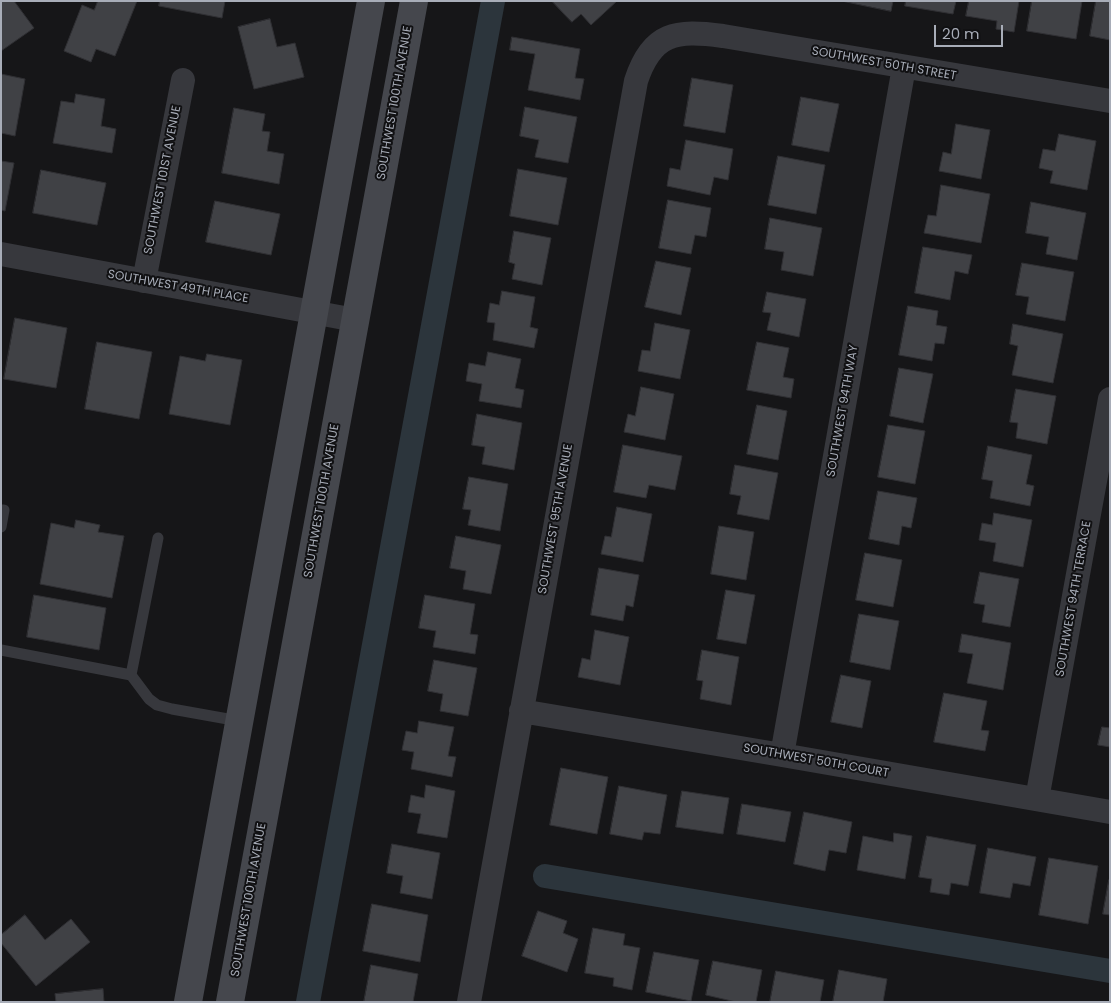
<!DOCTYPE html>
<html>
<head>
<meta charset="utf-8">
<style>
  body { margin:0 }
  #map { position:relative; width:1111px; height:1003px; overflow:hidden; background:#161618; font-family:Poppins,sans-serif }
  canvas { display:block }
  .frame { position:absolute; inset:0; border:2px solid #a8adb8; pointer-events:none }
  .scale { position:absolute; left:934px; top:25px; width:69px; height:22px; box-sizing:border-box; border:2px solid #a8adb8; border-top:0; padding-left:6px; font-size:15px; line-height:18px; white-space:nowrap; color:#a8adb8; -webkit-text-stroke:4px #111113; paint-order:stroke }
</style>
</head>
<body>
<div id="map">
<canvas width="1111" height="1003"></canvas>
<div class="frame"></div>
<div class="scale">20 m</div>
</div>
<script>
const ctx = document.querySelector('canvas').getContext('2d');
ctx.lineJoin = 'round';
function stroke(path, color, width, dash) {
  ctx.strokeStyle = color;
  ctx.lineWidth = width;
  ctx.lineCap = dash ? 'butt' : 'round';
  ctx.setLineDash(dash || []);
  ctx.stroke(path);
}
function paint(path, color) {
  ctx.fillStyle = color;
  ctx.fill(path, 'evenodd');
}
function write(font, color, halo, rows, align = 'center') {
  ctx.font = font + ' Poppins,sans-serif';
  ctx.lineWidth = 4;
  ctx.setLineDash([]);
  ctx.textBaseline = 'middle';
  ctx.strokeStyle = halo;
  ctx.fillStyle = color;
  for (const [text, x, y, turn = 0] of rows) {
    ctx.save();
    ctx.translate(x, y);
    ctx.rotate((+turn || 0) * Math.PI / 180);
    ctx.textAlign = isNaN(turn) ? turn : align;
    if (halo) ctx.strokeText(text, 0, 0);
    ctx.fillText(text, 0, 0);
    ctx.restore();
  }
}
stroke(new Path2D(`
  M545,876L1110,971
  M308,1002L493,1`), '#2c353c', 24);
const building = new Path2D(`
  M1,1H14L34,28L1,51Z
  M98,1H137L115,56L96,49L91,62L64,51L82,5L94,10Z
  M160,1H225L222,18L159,6Z
  M552,1H617L591,25L581,14L572,22Z
  M842,1H893L891,11Z
  M906,1H956L953,14L905,6Z
  M969,1H1019L1014,32L996,29L997,21L966,16Z
  M1032,1H1082L1076,39L1027,31Z
  M1096,1H1110V40L1090,36Z
  M270,19L277,47L295,43L304,77L254,89L238,27Z
  M512,37L580,49L575,78L584,79L580,100L528,90L535,54L510,50Z
  M1,74L25,79L15,136L1,133Z
  M692,78L733,85L725,133L684,126Z
  M76,94L105,99L101,126L116,129L112,153L53,143L61,101L74,103Z
  M801,97L839,104L829,152L792,145Z
  M525,107L577,117L568,163L535,157L539,140L520,136Z
  M234,108L265,114L262,131L270,132L267,151L284,154L279,184L222,173Z
  M956,124L990,130L981,179L939,171L943,152L951,154Z
  M1059,134L1096,141L1087,190L1050,183L1053,171L1039,168L1043,149L1055,151Z
  M686,140L733,149L728,180L714,177L710,195L667,186L670,168L680,170Z
  M778,156L825,165L816,214L768,205Z
  M1,161L14,163L5,211L1,210Z
  M518,169L567,178L558,225L510,216Z
  M41,170L106,183L97,225L33,213Z
  M941,185L990,194L981,243L924,233L928,215L936,216Z
  M668,200L711,208L706,237L695,235L691,254L659,248Z
  M215,201L280,214L271,255L206,242Z
  M1031,202L1086,213L1077,260L1046,254L1049,237L1026,233Z
  M770,218L822,228L813,276L781,270L784,252L765,249Z
  M514,231L551,238L542,285L512,279L515,264L509,262Z
  M923,247L972,255L968,274L955,271L950,300L915,293Z
  M656,261L691,268L681,315L645,307Z
  M1022,263L1074,272L1065,321L1026,314L1029,297L1016,295Z
  M502,291L535,297L530,327L538,329L534,348L493,340L495,323L487,322L490,303L499,305Z
  M767,292L806,299L799,337L767,330L771,313L763,312Z
  M908,306L938,311L936,325L947,327L944,344L935,343L932,361L899,355Z
  M15,318L67,328L56,388L4,379Z
  M655,323L690,330L680,379L638,371L642,350L650,351Z
  M1013,324L1063,334L1053,383L1012,375L1018,346L1010,344Z
  M97,342L152,352L139,419L85,409Z
  M757,342L789,348L783,377L794,379L791,398L747,390Z
  M488,352L521,359L515,388L524,390L521,408L479,401L482,384L466,381L469,363L485,366Z
  M207,354L242,360L230,425L169,414L180,356L205,361Z
  M899,368L933,374L923,423L890,416Z
  M641,387L674,394L665,440L624,432L628,414L635,416Z
  M1016,389L1056,396L1047,444L1016,438L1018,423L1010,422Z
  M757,405L787,411L778,460L747,454Z
  M477,414L522,423L514,470L482,464L485,447L472,445Z
  M888,425L925,431L915,484L878,477Z
  M623,445L682,456L675,490L649,485L646,498L614,492Z
  M988,446L1032,455L1026,484L1034,486L1030,506L990,498L993,481L982,479Z
  M735,465L778,473L769,520L737,514L741,496L730,494Z
  M469,477L508,484L500,531L468,525L471,510L463,509Z
  M878,491L917,498L911,528L902,526L899,545L869,539Z
  M617,507L652,514L643,562L601,554L605,536L611,537Z
  M994,513L1032,520L1023,567L993,561L996,543L979,540L982,523L992,525Z
  M76,520L100,525L98,532L124,536L112,598L40,584L51,523L74,528Z
  M719,526L754,532L746,580L711,574Z
  M456,536L501,545L491,594L463,589L466,571L450,568Z
  M865,553L902,560L893,607L856,600Z
  M599,568L639,575L633,607L626,605L623,621L591,615Z
  M980,572L1019,579L1010,627L982,622L985,605L974,603Z
  M726,590L755,595L746,644L717,639Z
  M34,595L106,608L99,650L27,637Z
  M425,595L475,604L470,634L478,635L475,654L433,647L436,631L419,628Z
  M859,614L899,621L890,670L850,662Z
  M595,630L629,637L620,685L578,677L582,658L590,660Z
  M962,634L1011,643L1003,690L967,683L973,654L959,652Z
  M702,650L739,657L731,705L700,699L703,681L697,680Z
  M434,660L477,668L468,716L440,711L443,694L428,691Z
  M841,675L871,681L862,728L831,722Z
  M944,693L987,701L981,730L989,731L985,751L934,742Z
  M419,721L454,727L448,756L456,757L452,777L411,769L414,752L402,750L406,731L417,733Z
  M1102,727L1110,728V747L1098,745Z
  M561,768L608,777L597,834L550,825Z
  M426,785L455,791L447,838L417,833L421,814L408,812L411,795L424,798Z
  M619,786L667,795L660,834L644,832L642,840L610,834Z
  M682,791L729,798L723,834L676,827Z
  M742,804L791,812L785,842L737,834Z
  M804,812L852,822L846,853L829,850L825,871L794,864Z
  M894,833L912,836L905,879L857,870L863,836L893,842Z
  M927,836L976,845L968,886L951,883L949,895L930,892L932,879L919,877Z
  M392,844L440,853L432,899L400,893L403,876L387,873Z
  M988,848L1036,857L1030,886L1013,883L1010,898L980,893Z
  M1049,858L1098,866L1088,924L1039,915Z
  M1109,880L1110,881V915L1103,914Z
  M372,904L428,915L420,962L363,951Z
  M538,911L567,921L563,933L578,939L567,972L522,956Z
  M25,915L45,940L71,919L90,942L36,986L1,943V935Z
  M593,928L625,934L623,945L640,948L632,990L613,986L614,978L585,973Z
  M654,952L699,960L691,1001L646,992Z
  M713,961L762,970L756,1002H736L706,995Z
  M371,965L418,974L413,1002H364Z
  M839,970L887,979L883,1002H833Z
  M776,971L824,980L820,1002H770Z
  M103,989L104,1002H56L55,994Z`);
paint(building, '#404145');
stroke(building, '#303034', 1);
stroke(new Path2D(`
  M1,510H4L1,527
  M1,650L131,675L149,699L157,705L172,709L239,721
  M131,675L158,538`), '#37383d', 11);
stroke(new Path2D(`
  M1,254L355,320
  M144,281L183,80
  M521,711L782,755L1110,812
  M782,755L904,67
  M1037,799L1110,399
  M469,1002L636,81C652,32 676,30 723,36L1110,101`), '#37383d', 24);
stroke(new Path2D(`
  M188,1002L371,1
  M230,1002L414,1`), '#45474d', 28);
write('12px', '#a8adb8', '#111113', [
  ["SOUTHWEST 50TH STREET",884,64,10],
  ["SOUTHWEST 100TH AVENUE",395,103,-80],
  ["SOUTHWEST 101ST AVENUE",163,180,-79],
  ["SOUTHWEST 49TH PLACE",178,287,10],
  ["SOUTHWEST 94TH WAY",843,411,-80],
  ["SOUTHWEST 100TH AVENUE",322,501,-80],
  ["SOUTHWEST 95TH AVENUE",556,519,-80],
  ["SOUTHWEST 94TH TERRACE",1074,599,-80],
  ["SOUTHWEST 50TH COURT",816,761,10],
  ["SOUTHWEST 100TH AVENUE",249,900,-80]
]);
</script>
</body>
</html>
